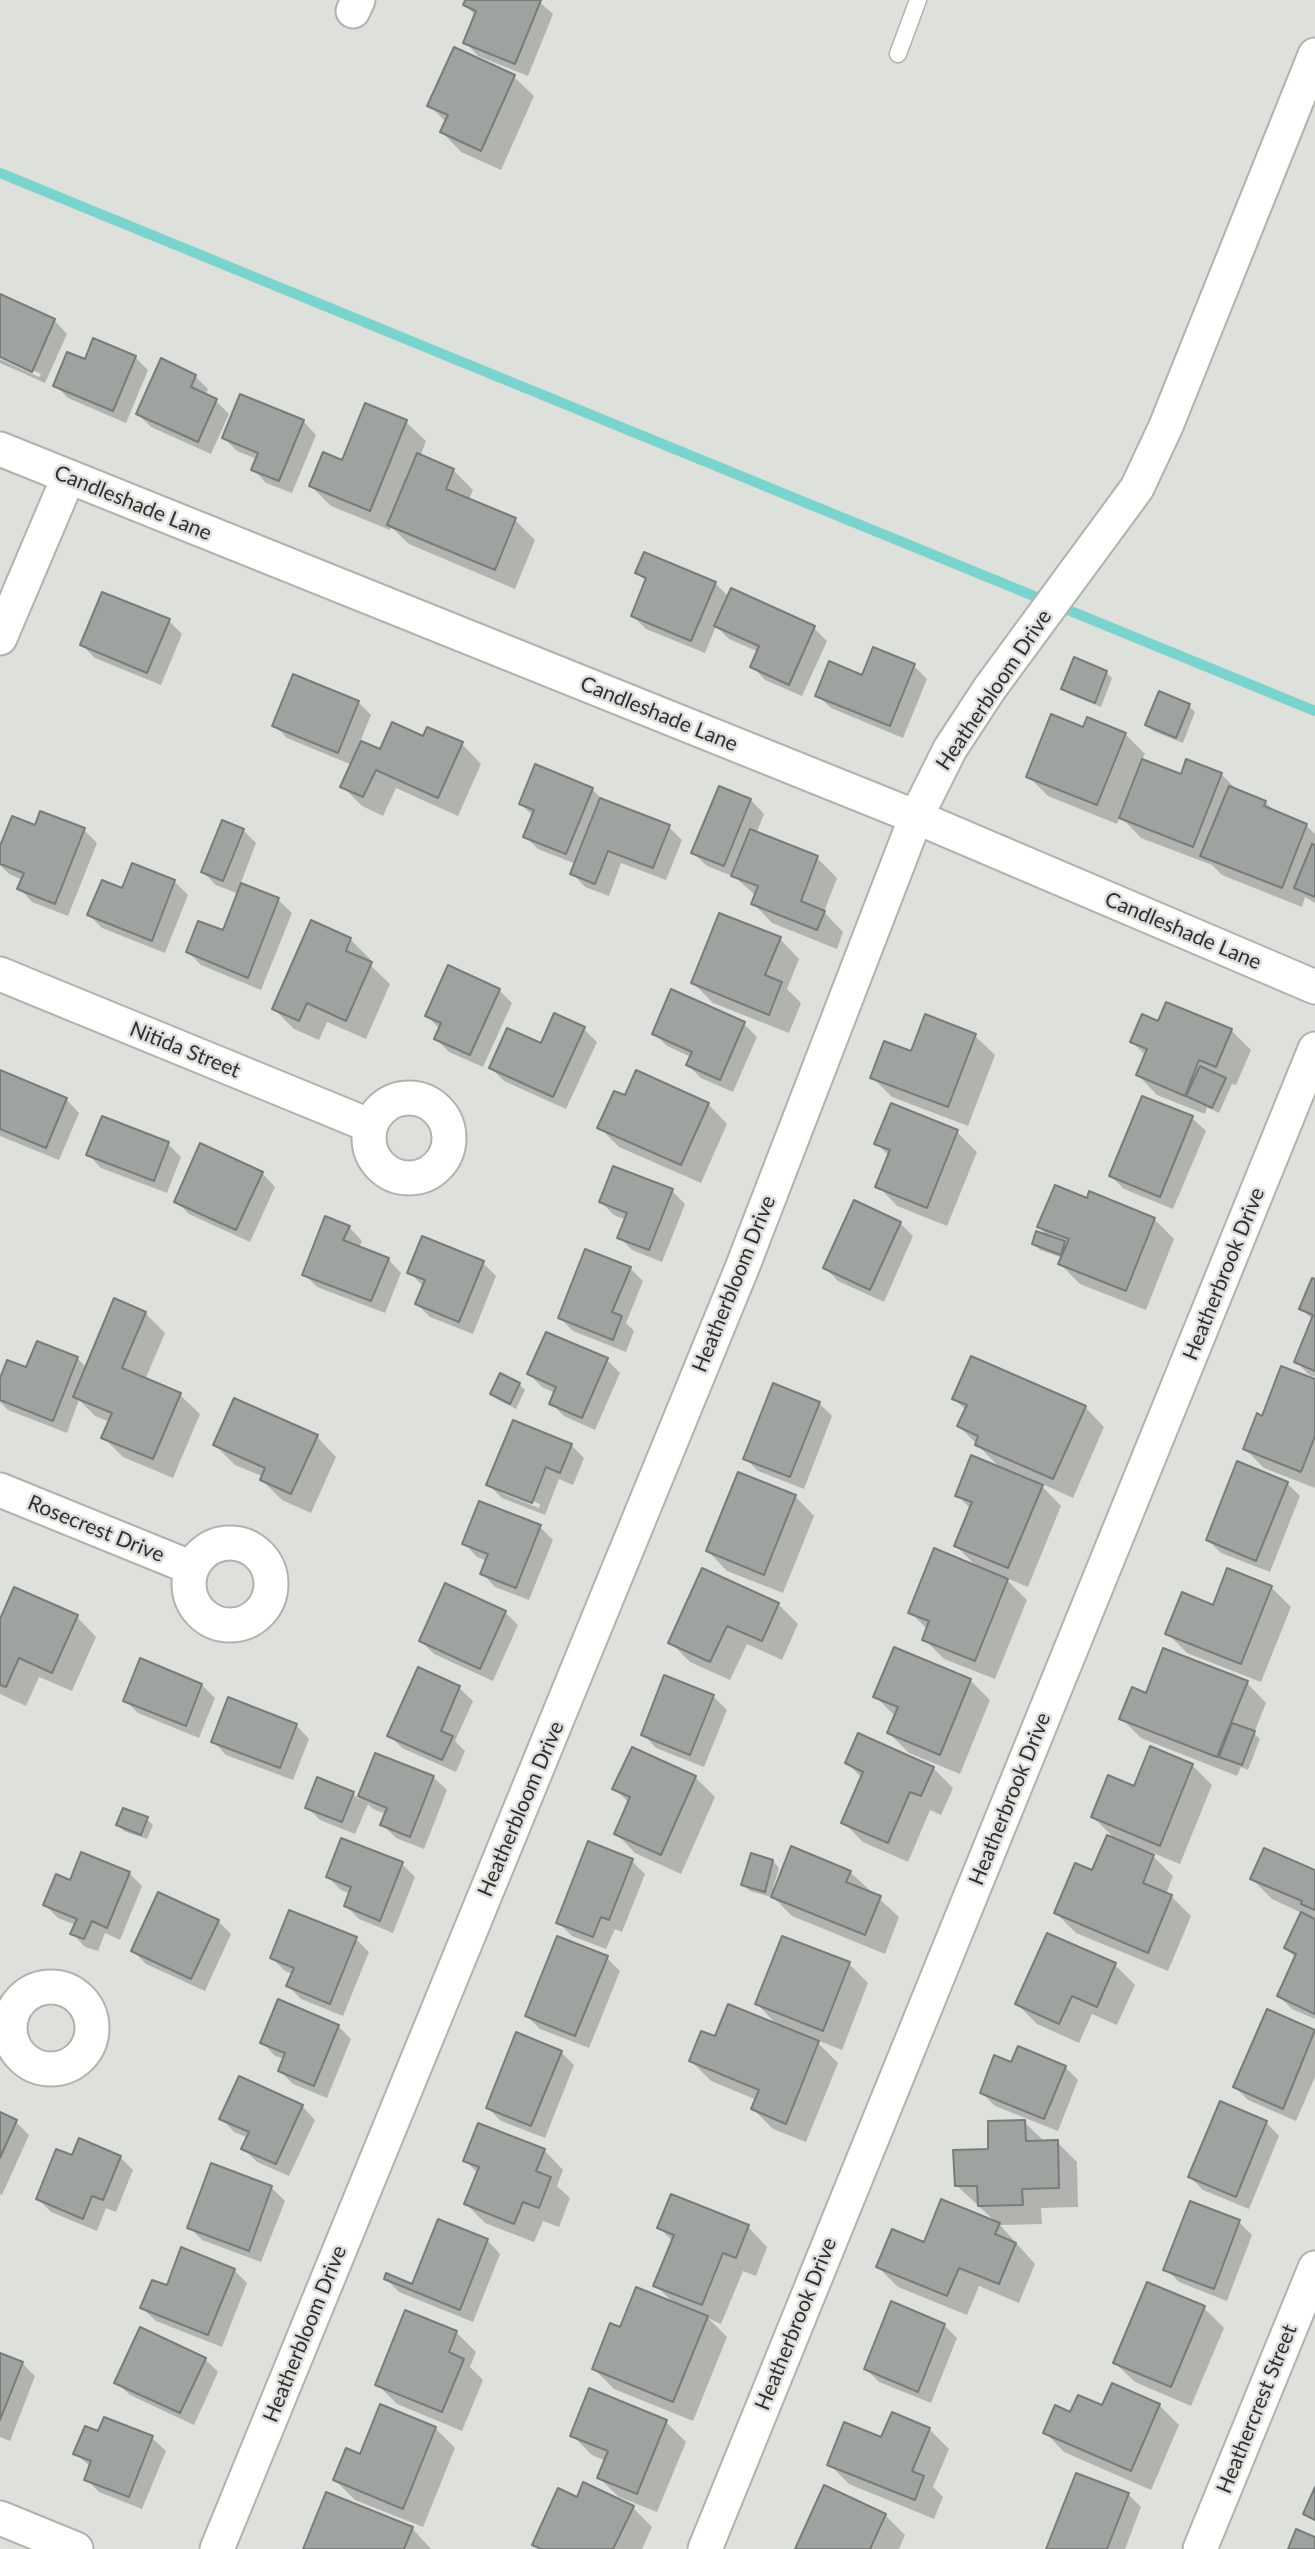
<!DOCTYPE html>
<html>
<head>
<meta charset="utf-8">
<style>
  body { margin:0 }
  canvas { display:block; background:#dee0db }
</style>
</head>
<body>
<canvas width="1315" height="2549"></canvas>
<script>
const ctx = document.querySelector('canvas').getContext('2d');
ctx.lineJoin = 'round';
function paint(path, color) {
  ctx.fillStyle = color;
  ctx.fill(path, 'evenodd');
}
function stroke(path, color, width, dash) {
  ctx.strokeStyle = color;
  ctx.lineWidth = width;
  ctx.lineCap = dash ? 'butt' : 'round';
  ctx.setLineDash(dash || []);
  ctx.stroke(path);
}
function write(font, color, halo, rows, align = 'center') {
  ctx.font = font + ' Lato,sans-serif';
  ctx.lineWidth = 5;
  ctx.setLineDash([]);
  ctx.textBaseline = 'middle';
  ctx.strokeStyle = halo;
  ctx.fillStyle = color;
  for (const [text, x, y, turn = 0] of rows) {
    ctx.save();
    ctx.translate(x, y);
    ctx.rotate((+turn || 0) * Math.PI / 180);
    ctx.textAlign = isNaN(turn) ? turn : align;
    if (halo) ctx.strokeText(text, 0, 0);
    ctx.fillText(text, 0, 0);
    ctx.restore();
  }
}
paint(new Path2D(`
  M467,0H537L553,14L528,76L478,56L465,42L476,16L465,5Z
  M455,49L514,77L534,96L501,170L461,152L442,132L446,122L429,105Z
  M0,296L54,320L67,334L45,383L0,363V359L39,377L41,374L0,355Z
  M135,357L148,370L126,423L68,398L55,385L86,361Z
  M195,376L208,389L205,396L216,401L229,414L211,454L151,427L138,414Z
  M303,421L316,435L292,493L266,483L253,469L257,459L237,451L224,438Z
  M406,422L426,441L420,457L453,470L473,490L469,500L515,520L535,540L515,589L409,544L391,527L390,530L331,506L311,486L343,462Z
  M637,572L715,583L729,597L814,628L827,641L802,696L765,680L752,666L759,652L729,639L716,626L705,653L646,629L633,616L647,582Z
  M169,621L182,634L161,685L95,658L82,645Z
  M874,649L914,666L927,679L903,738L831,708L817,695L863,677Z
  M1106,672L1112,678L1101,707L1069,694L1063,688Z
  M358,702L371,715L360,742L381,751L424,738L462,744L481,764L458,816L396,788L383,816L362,806L342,786L352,765L287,738L274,725Z
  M1189,706L1195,712L1183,743L1153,731L1147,725Z
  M1084,730L1125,734L1145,754L1142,760L1182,776L1221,774L1238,791L1265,802L1277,813L1306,825L1315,834V903L1305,897L1302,907L1222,875L1212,865L1141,838L1120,816L1117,824L1048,796L1028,776Z
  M720,788L751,800L764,814L756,834L817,858L837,878L824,912L843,932L837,949L772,923L753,903L756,896L735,877L707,866L693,853Z
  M592,789L604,801L669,827L682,840L666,880L621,863L609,896L585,887L572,873L576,864L538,849L525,836L533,816L521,804Z
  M36,827L84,830L97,843L68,916L32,902L19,888L23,880L9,874L0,865V850Z
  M243,830L256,843L240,885L278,900L292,913L261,990L201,965L188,952L224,932L239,894L216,885L203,872Z
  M133,865L175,882L188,895L165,953L102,928L89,915L123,890Z
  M350,939L370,959L368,963L390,984L366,1039L327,1022L319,1040L294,1029L274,1009Z
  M780,939L799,959L787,989L801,1003L789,1033L713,1003L693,983Z
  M499,990L512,1003L483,1067L449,1052L436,1039L440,1029L427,1016Z
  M1159,1023L1231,1030L1251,1050L1236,1085L1232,1084L1219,1113L1207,1107L1205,1114L1157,1095L1138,1075L1146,1056L1132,1042Z
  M744,1024L757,1037L733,1092L701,1078L688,1065L691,1057L667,1046L654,1033Z
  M584,1029L597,1042L566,1109L504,1081L491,1068Z
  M975,1036L995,1055L968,1126L892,1097L872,1077L912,1053Z
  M0,1072L66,1099L79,1113L59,1160L0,1136Z
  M626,1098L708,1104L727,1124L701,1183L619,1147L599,1127Z
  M1143,1098L1192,1118L1206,1131L1173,1209L1124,1189L1111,1176Z
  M957,1132L977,1152L947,1226L897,1206L878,1186L889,1156L876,1143Z
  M168,1144L181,1157L167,1193L101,1168L88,1154Z
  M262,1173L275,1187L250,1242L189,1214L176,1201Z
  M672,1191L685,1204L662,1262L632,1250L619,1237L626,1220L614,1215L601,1202Z
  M1087,1200L1154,1219L1174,1239L1146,1310L1080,1284L1060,1264L1063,1258L1040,1250L1034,1244L1050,1238L1039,1227Z
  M900,1223L913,1236L884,1302L838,1281L825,1268Z
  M349,1227L362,1241L359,1248L388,1259L401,1273L385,1313L317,1287L304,1274Z
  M483,1263L496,1276L473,1334L430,1317L417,1304L424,1287L409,1272Z
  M630,1268L643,1281L626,1323L634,1331L626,1352L573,1331L560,1318Z
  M1315,1281V1377L1309,1375L1296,1361L1313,1320L1301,1308Z
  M145,1313L165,1333L145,1380L180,1395L200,1414L173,1478L123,1457L103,1437L110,1422L95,1416L79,1400L67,1433L8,1410L0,1402V1383L27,1370L77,1358L87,1368Z
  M607,1360L620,1373L595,1430L564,1416L551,1403L555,1393L542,1387L529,1374Z
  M1315,1381V1488L1264,1468L1245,1449L1263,1418Z
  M519,1384L525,1390L516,1409L499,1400L492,1394Z
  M954,1399L1085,1407L1104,1427L1073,1498L1038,1482L1061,1506L1028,1587L1004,1577L1027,1600L995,1679L944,1659L924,1639L928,1630L910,1612L979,1569L956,1546L971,1509L957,1495L1002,1470L959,1426L966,1410Z
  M819,1403L832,1416L804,1489L758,1471L745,1458Z
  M317,1437L336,1457L311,1513L282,1500L262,1480L264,1477L235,1465L215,1445Z
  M571,1445L584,1458L573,1485L559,1479L545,1515L502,1498L488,1484ZM502,1489L540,1504L539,1508L502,1493Z
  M1287,1483L1300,1496L1270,1572L1221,1553L1208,1540Z
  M795,1496L814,1516L783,1593L727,1571L708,1551Z
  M540,1527L553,1540L529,1600L495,1587L482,1573L487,1561L477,1557L464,1543Z
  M1271,1587L1291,1607L1261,1682L1187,1653L1167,1633L1214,1607Z
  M778,1604L798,1624L782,1660L747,1644L730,1680L690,1662L671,1643Z
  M505,1612L518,1625L493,1681L434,1654L421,1641Z
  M77,1617L96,1637L72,1691L39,1677L26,1706L0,1694V1623Z
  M418,1669L459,1688L473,1701L455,1741L465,1751L456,1772L402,1748L389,1735Z
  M970,1680L990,1700L960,1774L909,1753L889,1733L896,1717L876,1697Z
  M1247,1683L1266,1703L1254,1733L1260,1739L1248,1770L1241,1767L1237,1776L1141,1738L1122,1719L1147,1695Z
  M202,1685L215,1698L199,1738L138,1713L125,1700Z
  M713,1696L727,1710L704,1767L656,1748L643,1734Z
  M296,1725L309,1739L293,1780L226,1755L213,1741Z
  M376,1755L433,1777L447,1790L424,1849L396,1838L382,1824L386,1814L373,1809L368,1804L355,1834L320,1820L307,1807L353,1794L359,1799Z
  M847,1763L933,1768L953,1788L941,1815L930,1810L908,1862L863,1842L843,1822L862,1778Z
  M1192,1765L1212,1785L1180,1864L1148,1851L1173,1876L1166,1894L1171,1896L1191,1916L1168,1971L1076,1933L1056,1913L1093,1872L1117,1841L1093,1817Z
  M695,1777L715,1797L681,1874L635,1853L616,1833L629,1803L615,1789Z
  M147,1819L153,1825L147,1839L124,1831L118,1825Z
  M632,1861L645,1874L622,1932L615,1929L606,1949L572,1936L558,1922Z
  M773,1861L779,1868L773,1888L775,1889L850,1872L899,1917L885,1954L792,1916L771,1895V1897L750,1891L743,1885Z
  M402,1864L415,1877L393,1933L359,1919L346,1906L351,1894L341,1890L328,1877Z
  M1315,1872V2019L1292,2009L1279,1996L1296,1958L1286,1948L1302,1913L1272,1899L1252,1879Z
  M129,1873L142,1886L120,1940L105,1933L98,1951L85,1947L72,1933L76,1925L58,1918L45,1905L71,1882Z
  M218,1921L231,1934L205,1991L146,1964L133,1951Z
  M356,1939L369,1952L343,2016L301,1999L288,1986L293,1974L285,1971L272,1958Z
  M607,1958L620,1971L589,2048L540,2029L527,2016Z
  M849,1964L868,1983L842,2050L814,2039L838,2063L806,2142L773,2129L753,2109L757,2100L711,2081L691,2061L716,2039L779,2027L757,2004Z
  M1115,1965L1135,1985L1117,2025L1092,2014L1079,2043L1037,2024L1017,2004Z
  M1268,2011L1315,2032V2077L1296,2121L1248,2100L1235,2087Z
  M338,2026L351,2039L327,2098L293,2084L280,2071L284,2059L275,2056L262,2042Z
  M561,2052L574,2065L545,2138L501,2121L488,2108Z
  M1012,2064L1065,2067L1078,2080L1058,2131L995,2106L982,2093Z
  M302,2106L315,2120L289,2176L257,2162L244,2149L248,2138L234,2132L221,2118Z
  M0,2114L16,2122L29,2135L2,2195L0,2194Z
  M1024,2122L1045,2142H1057L1077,2162L1078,2207L1041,2208L1042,2224L1000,2225L1035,2264L1019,2303L979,2286L967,2315L898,2287L878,2267L925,2244L998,2224L956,2185L990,2151Z
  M1266,2122L1279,2136L1249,2209L1203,2190L1190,2177Z
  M544,2150L563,2170L557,2186L570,2198L559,2227L543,2221L534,2242L485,2223L466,2204L478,2174L465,2160Z
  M120,2157L133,2170L116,2212L106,2208L97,2231L51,2212L38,2199L73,2158Z
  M212,2165L271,2187L285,2201L261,2262L202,2240L189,2227Z
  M1239,2222L1252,2235L1227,2301L1179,2282L1166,2269Z
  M748,2227L767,2247L756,2276L743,2271L721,2324L708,2318L727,2337L693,2421L614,2389L594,2369L621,2329L675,2304L655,2285L673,2241L659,2228Z
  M487,2240L500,2254L473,2322L399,2292L386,2279L413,2286Z
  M234,2270L247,2283L222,2347L156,2321L142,2308L168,2287Z
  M1204,2308L1224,2328L1191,2406L1135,2382L1115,2363Z
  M944,2325L957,2338L931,2403L879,2382L866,2369Z
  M456,2332L476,2352L470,2367L483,2380L462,2431L397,2404L377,2384Z
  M0,2355L22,2363L35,2376L10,2441L0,2437Z
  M205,2359L218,2372L194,2425L130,2395L116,2382Z
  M1113,2385L1159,2405L1179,2425L1151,2490L1064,2452L1045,2432L1071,2414L1102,2408Z
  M105,2419L152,2438L166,2451L142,2509L99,2492L86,2479L91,2467L75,2453L99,2434Z
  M666,2422L686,2442L657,2512L619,2497L599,2478L606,2461L592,2455L572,2435Z
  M435,2428L455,2448L423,2527L355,2500L335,2480L361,2456Z
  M929,2429L949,2449L933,2487L943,2497L934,2519L849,2484L829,2464L882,2440Z
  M1128,2494L1141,2507L1125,2549H1048Z
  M577,2499L633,2508L652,2527L642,2549H539L534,2544Z
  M885,2515L905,2535L899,2549H797Z
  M412,2528L431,2549H305Z`), '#0003');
stroke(new Path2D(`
  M0,173L1315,711`), '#78d4cc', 10);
const building = new Path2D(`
  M465,0H541L515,64L463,43L476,11L463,5Z
  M454,47L515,75L481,151L440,132L448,115L427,106Z
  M0,294L55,319L32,372L0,357Z
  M93,338L136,356L113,411L53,386L67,352L85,359Z
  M161,358L196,375L191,387L217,399L198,442L136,414Z
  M240,394L304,420L279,481L251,470L258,453L222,438Z
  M365,403L407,420L370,511L309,486L323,452L342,460Z
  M417,453L454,469L446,489L516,518L495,570L387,525Z
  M644,552L716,582L691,641L631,616L646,578L635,573Z
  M731,588L815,626L789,685L750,667L759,646L714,626Z
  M102,592L170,619L147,673L80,645Z
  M873,647L915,664L890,726L815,696L829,661L862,675Z
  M1074,657L1107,671L1095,703L1061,689Z
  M293,674L359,701L338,753L272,726Z
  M1159,691L1190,704L1176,738L1145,725Z
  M1051,714L1083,727L1087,717L1126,733L1097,805L1026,777Z
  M392,722L423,736L427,727L463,742L438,798L376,770L363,797L340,787L361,741L380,749Z
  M1142,759L1181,774L1186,759L1222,773L1193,847L1119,818Z
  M535,764L593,788L566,854L523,837L534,810L519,804Z
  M719,786L751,799L724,866L691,853Z
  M1229,786L1266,801L1264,806L1307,824L1282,888L1200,856Z
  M600,798L670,825L653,868L608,851L595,884L570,874Z
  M40,811L85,828L55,904L17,889L24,873L0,864V846L12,816L35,825Z
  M222,820L244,829L223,881L201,872Z
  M750,829L818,856L801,901L825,911L817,930L751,904L758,886L731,876Z
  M1312,844L1315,845V897L1294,888Z
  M132,863L175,880L152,941L87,915L102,880L122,888Z
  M241,883L279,898L248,978L186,952L198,921L223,930Z
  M719,913L781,937L765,975L782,982L769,1015L691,983Z
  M311,920L351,938L346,951L372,962L346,1021L307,1003L299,1021L272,1009Z
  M448,965L500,989L470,1055L434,1039L441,1023L425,1016Z
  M671,989L745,1022L720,1080L686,1065L692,1052L652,1034Z
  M1166,1002L1232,1029L1216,1067L1199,1060L1185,1096L1136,1075L1147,1049L1130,1042L1142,1014L1158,1021Z
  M554,1013L585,1027L553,1097L489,1068L507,1028L541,1043Z
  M925,1014L976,1034L948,1107L870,1078L884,1041L911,1051Z
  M1200,1066L1226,1078L1212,1108L1186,1096Z
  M0,1070L67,1098L46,1148L0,1129Z
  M636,1070L709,1103L681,1165L597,1128L614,1091L625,1095Z
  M1142,1096L1193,1116L1160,1197L1109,1176Z
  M891,1103L958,1130L927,1208L875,1187L890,1150L874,1144Z
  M102,1116L169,1142L154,1181L86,1155Z
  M200,1143L263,1172L236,1230L174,1202Z
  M613,1166L673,1189L649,1250L617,1238L627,1213L599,1202Z
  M1055,1185L1087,1198L1089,1191L1155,1218L1126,1291L1058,1264L1069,1239L1037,1227Z
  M854,1200L901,1222L870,1290L823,1268Z
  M325,1216L350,1226L343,1240L389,1258L371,1301L302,1275Z
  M1036,1231L1065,1241L1061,1255L1032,1244Z
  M422,1236L484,1261L459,1322L415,1304L425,1280L407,1273Z
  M585,1249L631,1267L612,1312L622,1316L613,1340L558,1318Z
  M1312,1278L1315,1279V1371L1294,1362L1313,1315L1299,1309Z
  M114,1298L146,1312L122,1368L181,1393L153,1459L101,1438L112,1413L73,1397Z
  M546,1332L608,1358L582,1418L549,1404L556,1387L527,1374Z
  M37,1341L78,1357L53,1421L0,1400V1378L7,1360L26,1367Z
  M971,1356L1086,1406L1053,1479L975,1445L978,1436L957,1426L967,1405L952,1399Z
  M1281,1366L1315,1379V1436L1301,1472L1243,1449L1257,1413L1262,1416Z
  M500,1373L520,1383L510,1404L490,1394Z
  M773,1383L820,1402L790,1477L743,1459Z
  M234,1398L318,1435L291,1494L260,1480L265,1468L213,1445Z
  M513,1420L572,1444L560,1473L546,1467L532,1503L486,1485Z
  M971,1455L1043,1485L1008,1568L954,1546L972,1502L955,1496Z
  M1237,1461L1288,1482L1256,1561L1206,1540Z
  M738,1472L796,1495L764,1575L706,1551Z
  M479,1501L541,1525L516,1588L480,1574L488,1554L462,1544Z
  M934,1548L1008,1579L975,1661L922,1640L929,1621L908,1613Z
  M702,1568L779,1603L762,1641L727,1626L710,1662L668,1643Z
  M1227,1568L1272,1586L1241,1664L1165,1634L1182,1592L1213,1605Z
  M445,1583L506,1611L480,1669L419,1641Z
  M14,1587L78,1615L52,1673L19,1658L6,1687L0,1685V1619Z
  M894,1647L971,1679L940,1755L887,1733L898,1707L873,1697Z
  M1163,1648L1248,1681L1217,1757L1119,1719L1132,1687L1146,1693Z
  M140,1658L202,1684L186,1726L123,1701Z
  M418,1667L460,1686L441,1731L453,1736L442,1760L387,1736Z
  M664,1675L714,1695L690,1755L641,1735Z
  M228,1697L297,1724L280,1768L211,1742Z
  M1232,1723L1255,1731L1242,1765L1219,1757Z
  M858,1733L934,1767L921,1796L910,1792L888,1843L841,1823L863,1772L845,1763Z
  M1150,1746L1193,1764L1160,1846L1091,1817L1108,1775L1134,1786Z
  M632,1747L696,1776L661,1855L614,1834L630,1797L612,1789Z
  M375,1753L434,1776L410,1837L380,1825L387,1808L358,1796Z
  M317,1777L354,1792L342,1822L305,1808Z
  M123,1808L148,1817L141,1835L116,1825Z
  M1107,1835L1154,1855L1143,1883L1172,1895L1148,1953L1054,1913L1075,1863L1092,1870Z
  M341,1838L403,1862L380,1921L344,1906L351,1887L326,1877Z
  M588,1841L633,1859L609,1920L601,1917L593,1937L556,1923Z
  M791,1846L851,1871L846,1882L881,1896L865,1935L771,1897Z
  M1264,1848L1315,1870V1910L1301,1904L1302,1901L1250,1879Z
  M81,1852L130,1872L107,1928L92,1921L84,1939L70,1934L77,1919L43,1905L56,1874L70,1880Z
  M751,1853L773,1860L765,1892L741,1885Z
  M158,1892L219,1920L191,1979L131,1951Z
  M289,1910L357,1937L330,2004L286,1986L294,1968L270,1958Z
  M1301,1912L1315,1919V2014L1277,1996L1296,1954L1284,1948Z
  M1047,1933L1116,1963L1097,2007L1072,1996L1059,2024L1015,2004Z
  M557,1936L608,1956L575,2036L525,2016Z
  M782,1936L850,1962L823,2031L755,2004Z
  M278,1999L339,2025L314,2086L278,2071L285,2053L260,2043Z
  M728,2004L819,2041L786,2124L751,2109L759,2090L689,2061L701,2031L715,2036Z
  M1267,2009L1315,2030L1283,2109L1233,2087Z
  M516,2032L562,2051L531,2126L486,2108Z
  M1018,2046L1066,2066L1044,2119L980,2093L994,2055L1011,2062Z
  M239,2076L303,2105L276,2164L241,2149L249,2132L219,2119Z
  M1220,2101L1267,2121L1236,2197L1188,2177Z
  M0,2112L17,2120L0,2158Z
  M1025,2120L1026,2141L1058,2140L1059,2188L1022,2189L1023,2205L978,2206L977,2186H955L953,2150L988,2149V2121Z
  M478,2123L545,2149L536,2171L551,2177L539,2208L523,2202L514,2224L464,2204L479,2167L463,2161Z
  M79,2138L121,2156L103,2200L92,2196L83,2219L36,2199L56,2149L72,2155Z
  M211,2163L272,2186L249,2251L187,2228Z
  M671,2194L749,2225L736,2258L723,2253L702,2305L653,2286L674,2235L657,2228Z
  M941,2199L1000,2223L995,2234L1016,2243L999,2284L959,2268L947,2296L876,2267L892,2229L924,2242Z
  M1190,2201L1240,2220L1214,2289L1163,2270Z
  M438,2219L488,2239L460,2310L384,2279L386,2273L412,2284Z
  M181,2247L235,2269L208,2335L140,2308L152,2280L167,2285Z
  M1147,2282L1205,2306L1171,2387L1113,2363Z
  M636,2287L708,2316L673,2402L592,2369L610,2323L620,2327Z
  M891,2301L945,2324L918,2392L864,2369Z
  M405,2310L457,2331L449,2352L464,2359L442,2412L375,2385Z
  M140,2327L206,2358L180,2413L114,2383Z
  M0,2353L23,2362L0,2420Z
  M1112,2383L1160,2404L1131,2471L1043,2433L1055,2405L1070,2412L1078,2395L1102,2405Z
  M589,2388L667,2420L637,2494L597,2478L608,2451L570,2436Z
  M380,2404L436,2427L403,2509L333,2480L346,2448L360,2454Z
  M892,2412L930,2428L912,2471L924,2476L915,2500L827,2465L844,2422L881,2437Z
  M104,2417L153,2436L129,2497L84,2480L91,2461L73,2454L85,2426L98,2431Z
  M1076,2473L1129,2493L1107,2549H1046Z
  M583,2482L634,2506L613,2549H541L532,2545L558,2488L577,2497Z
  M824,2485L886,2514L870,2549H795Z
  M1315,2487V2520L1303,2514Z
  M326,2492L413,2527L404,2549H303Z
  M1296,2529L1315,2537V2549H1288Z`);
paint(building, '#9ea3a0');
stroke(building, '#787d7a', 2);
const service = new Path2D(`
  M898,54L918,0`);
const minor = new Path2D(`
  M353,11L358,0
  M0,449L916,817L1315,987
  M0,638L68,478
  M0,974L371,1126
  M369 1138a40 40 0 1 1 80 0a40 40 0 1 1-80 0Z
  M0,1490L192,1568
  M189 1584a41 41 0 1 1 82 0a41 41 0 1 1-82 0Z
  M10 2028a41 41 0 1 1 82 0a41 41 0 1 1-82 0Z
  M0,2518L76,2549
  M217,2549L742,1268L916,817L950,749L990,688L1137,488L1166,426L1315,55
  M705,2549L1315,1049
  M1200,2549L1315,2268`);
stroke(service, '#afb2ad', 19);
stroke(minor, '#afb2ad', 37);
stroke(service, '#fff', 16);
stroke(minor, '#fff', 33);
write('21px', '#2e2f2e', '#dee0db', [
  ["Candleshade Lane",133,503,22],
  ["Heatherbloom Drive",994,690,-56],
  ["Candleshade Lane",659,714,22],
  ["Candleshade Lane",1183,931,23],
  ["Nitida Street",185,1050,22],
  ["Heatherbrook Drive",1224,1274,-68],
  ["Heatherbloom Drive",734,1284,-68],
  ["Rosecrest Drive",96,1529,22],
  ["Heatherbrook Drive",1010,1799,-68],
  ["Heatherbloom Drive",521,1809,-67],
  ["Heatherbrook Drive",796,2324,-68],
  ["Heatherbloom Drive",305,2334,-68],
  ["Heathercrest Street",1257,2409,-68]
]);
</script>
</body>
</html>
